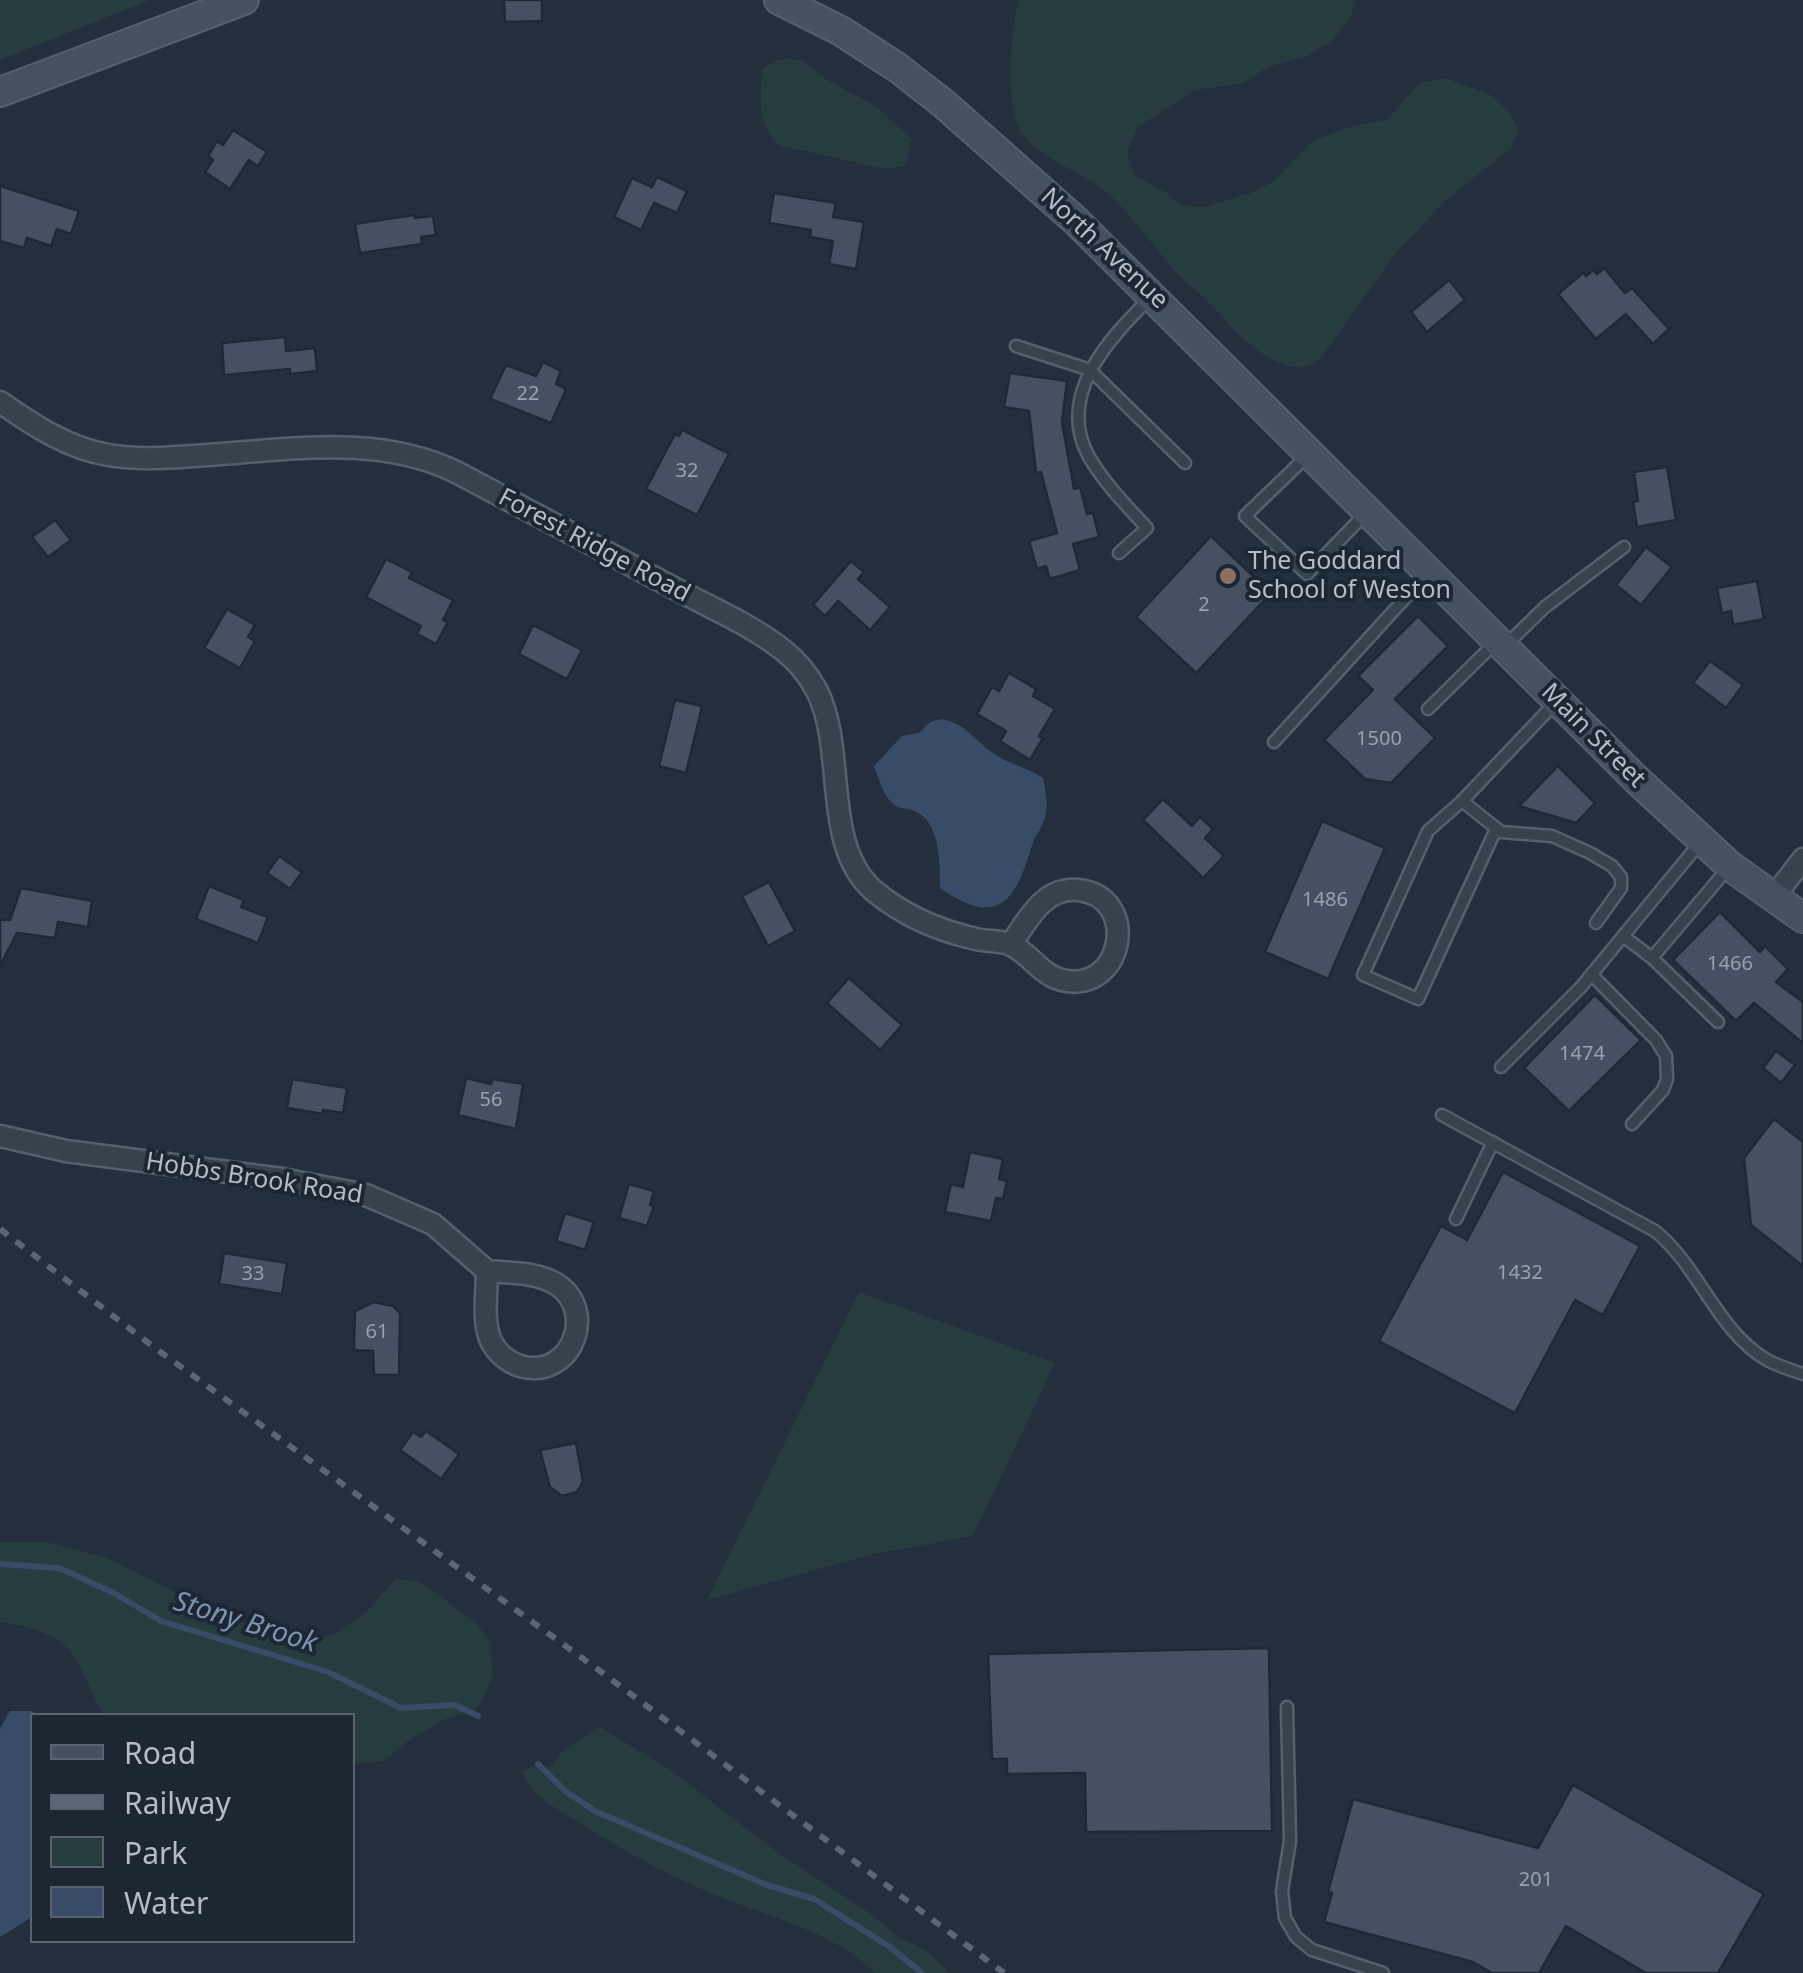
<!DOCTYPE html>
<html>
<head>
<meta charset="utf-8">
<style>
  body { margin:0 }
  #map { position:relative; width:1803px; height:1973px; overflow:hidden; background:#242f3e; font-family:"Noto Sans",sans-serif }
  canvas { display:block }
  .legend { position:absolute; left:30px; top:1713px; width:325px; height:230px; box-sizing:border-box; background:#1d2633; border:2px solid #59626f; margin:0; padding:12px 18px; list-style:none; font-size:30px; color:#b4bcc9 }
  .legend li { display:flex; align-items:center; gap:20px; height:50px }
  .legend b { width:50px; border:2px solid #59626f }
</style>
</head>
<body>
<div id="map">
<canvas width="1803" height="1973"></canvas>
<ul class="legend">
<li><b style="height:12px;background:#465061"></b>Road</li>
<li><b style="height:12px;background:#5a6575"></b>Railway</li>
<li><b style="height:28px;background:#263c3f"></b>Park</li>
<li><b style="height:28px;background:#394c67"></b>Water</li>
</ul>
</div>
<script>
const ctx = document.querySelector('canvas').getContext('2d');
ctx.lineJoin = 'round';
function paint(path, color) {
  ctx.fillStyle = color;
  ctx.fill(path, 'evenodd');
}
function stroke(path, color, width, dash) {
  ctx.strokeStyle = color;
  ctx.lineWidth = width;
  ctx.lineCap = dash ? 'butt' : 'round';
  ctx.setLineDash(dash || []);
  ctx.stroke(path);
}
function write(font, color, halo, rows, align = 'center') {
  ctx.font = font + ' "Noto Sans",sans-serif';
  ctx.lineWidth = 8;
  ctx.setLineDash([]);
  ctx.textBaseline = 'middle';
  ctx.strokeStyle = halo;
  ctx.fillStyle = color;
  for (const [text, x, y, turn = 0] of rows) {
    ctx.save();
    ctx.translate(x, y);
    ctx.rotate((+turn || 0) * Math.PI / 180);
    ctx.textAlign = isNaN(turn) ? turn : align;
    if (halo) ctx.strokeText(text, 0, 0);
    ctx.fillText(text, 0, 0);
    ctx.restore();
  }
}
paint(new Path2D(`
  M0,0H150L0,60Z
  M1019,0H1355L1351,17L1331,42L1307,56L1268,67L1244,83L1195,90L1138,127L1127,152L1134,175L1167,193L1180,205L1205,207L1251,193L1274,181L1312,142L1342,129L1388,119L1419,83L1445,78L1493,96L1511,114L1518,130L1511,148L1445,201L1395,254L1321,358C1312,365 1306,369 1293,367C1261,361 1235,331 1215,309C1203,296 1188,285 1176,272C1154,247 1134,219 1111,196C1088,173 1034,158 1019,129C1006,102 1010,28 1019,0Z
  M791,59L802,60L827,80L874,105L912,139L905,166L885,169L778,145C756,123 761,98 762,69L778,60Z
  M859,1292L1055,1363L973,1536L869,1555L707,1600Z
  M0,1542H47L108,1558L169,1589L224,1611L252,1628L302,1639L329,1636L340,1631L366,1612L396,1579L421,1582L476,1623L490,1642L493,1676L484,1698L476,1709L443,1720L407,1742L384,1761L353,1764L352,1716L105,1715C91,1697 81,1660 66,1647C49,1631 22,1625 0,1622Z
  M600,1727L672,1771L777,1852L874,1916L899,1938L926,1950L950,1973H875C836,1933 770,1917 718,1896C671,1877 625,1852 583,1825C562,1811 527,1796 523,1771L534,1766H551L562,1752Z`), '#263c3f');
paint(new Path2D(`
  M941,719C968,724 972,739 993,753C1008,764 1027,767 1043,778C1045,789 1049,805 1045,817C1043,827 1035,835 1032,845C1016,901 998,929 940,888C940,864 941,819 912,810C903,807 899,810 891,802C882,793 879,778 874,766L902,736L919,733L930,722Z
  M10,1711H32L38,1715L32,1716V1917L0,1937V1729Z`), '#394c67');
stroke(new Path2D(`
  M0,1564L59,1568L114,1593L161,1621L328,1672L401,1708L455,1705L478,1716
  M538,1764L565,1791L595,1811L767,1885L814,1899L890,1947L922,1973`), '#394c67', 6);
const building = new Path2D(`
  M504,0H542V21L505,22Z
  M233,130L267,152L258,166L249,160L230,189L205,172L213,160L208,156L217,141L223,145Z
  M657,177L687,191L677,213L654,203L641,230L614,217L632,178L652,187Z
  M0,186L79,211L71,234L57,229L51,246L27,238L24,248L0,241Z
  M774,193L836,203L833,217L864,222L856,269L829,264L833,241L810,237L811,230L769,223Z
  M414,215L415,218L433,216L436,235L421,237L422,244L360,253L355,224Z
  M1604,268L1625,293L1632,288L1669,329L1653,344L1626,314L1596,339L1558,294L1583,273L1586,276L1593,270L1597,274Z
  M1449,280L1465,300L1427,332L1411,312Z
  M285,337L286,351L315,348L317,371L290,374V369L224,375L222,343Z
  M543,362L561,371L556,384L566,389L551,423L490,399L506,365L536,376Z
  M1010,373L1067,381L1062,422L1074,489L1080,487L1087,514L1093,513L1099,537L1073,544L1080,570L1050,579L1046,566L1037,569L1029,541L1057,533L1041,472L1036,473L1029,411L1004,407Z
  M682,430L729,454L697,515L646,489L675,434L679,436Z
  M1667,467L1676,520L1637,527L1633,502L1638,501L1634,472Z
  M55,520L71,540L48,557L32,537Z
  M1211,536L1271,593L1196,673L1136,617Z
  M1646,547L1672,567L1641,605L1616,585Z
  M386,559L412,572L409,578L453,600L443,620L448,622L436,644L417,634L421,626L366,597Z
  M851,561L864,572L858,579L890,607L870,630L838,601L825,616L813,605Z
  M1757,581L1764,619L1733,625L1731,611L1722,613L1717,588Z
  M227,609L255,625L248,637L255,641L240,668L204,648Z
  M1418,616L1448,646L1395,699L1435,738L1391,783L1365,779L1324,740L1373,690L1358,676Z
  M533,625L582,650L567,679L519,654Z
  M1710,661L1743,685L1726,708L1693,683Z
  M1009,673L1036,689L1033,696L1055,709L1039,736L1043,738L1030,760L1000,741L1006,731L977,714L992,687L999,691Z
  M675,700L702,706L686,773L659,766Z
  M1558,766L1595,803L1576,823L1519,806Z
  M1163,799L1192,826L1200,817L1213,829L1205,838L1224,856L1203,878L1143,820Z
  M1322,821L1385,848L1328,979L1265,952Z
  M279,856L302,872L290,889L267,873Z
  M769,882L795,931L768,946L742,896Z
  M209,886L244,900L241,907L268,917L258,943L196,919Z
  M21,888L92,901L88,927L58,922L55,938L17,933L0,966V920H10Z
  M1720,912L1760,952L1765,946L1788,969L1776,982L1803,1002V1043L1754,1003L1736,1021L1673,960Z
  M849,978L902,1025L880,1050L827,1003Z
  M1595,995L1641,1040L1569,1111L1524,1068Z
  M1776,1051L1795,1065L1781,1083L1763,1068Z
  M466,1078L491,1084L492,1079L523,1084L516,1129L458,1115Z
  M292,1079L347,1088L343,1113L323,1110V1114L287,1108Z
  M1774,1119L1803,1142V1266L1751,1225L1744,1158Z
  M970,1152L1003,1159L999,1179L1007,1181L1003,1199L996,1198L991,1221L945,1212L951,1184L963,1187Z
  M1503,1172L1640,1246L1603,1315L1575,1300L1515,1413L1379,1341L1441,1226L1467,1240Z
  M629,1184L654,1191L650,1205L654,1206L647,1226L619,1218Z
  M565,1213L594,1222L585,1250L556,1241Z
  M224,1253L287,1263L282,1294L219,1284Z
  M374,1302L393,1306L400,1313L399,1375H374L373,1351L354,1350L355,1311Z
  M426,1431L459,1454L441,1479L400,1450L413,1432L421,1437Z
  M576,1443L583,1482L577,1492L562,1496L550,1487L540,1450Z
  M1269,1648L1272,1831L1086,1832L1085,1773L1007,1774V1759H992L988,1654Z
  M1573,1785L1764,1894L1718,1973H1646L1566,1926L1539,1973H1492L1473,1962L1324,1922L1332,1893L1328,1892L1353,1799L1538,1848Z`);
paint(building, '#455162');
stroke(building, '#1f2835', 2.5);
const lane = new Path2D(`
  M1016,346L1090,370L1185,463
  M1306,457L1245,516L1307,574L1364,515
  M1119,553L1147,528C1126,505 1103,482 1088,455C1056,394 1110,338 1149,299
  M1505,646L1545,607L1624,547
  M1428,709L1495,643
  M1274,742L1428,573
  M1462,801L1501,832L1552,836L1590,853L1612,866L1621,877V888L1596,923
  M1496,829L1418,999L1363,975L1428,831L1462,801L1557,701
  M1623,936L1652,958L1718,1022
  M1652,958L1729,867
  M1592,975L1656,1040L1666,1056L1667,1079L1663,1090L1632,1124
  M1501,1067L1581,987L1699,844
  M1442,1115L1655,1231C1699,1266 1717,1331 1767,1360C1778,1366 1791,1370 1803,1374
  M1456,1219L1493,1142
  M1287,1707L1290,1841L1282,1891L1285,1918L1296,1937L1312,1950L1383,1973`);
const street = new Path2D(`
  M0,402C33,425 69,449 109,455C137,460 166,458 194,456C280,451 377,432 458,473C529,511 600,549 672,587C709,607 750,624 783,650C797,661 809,676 817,691C847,751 821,845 874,891C903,915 940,931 976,939C987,942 1004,940 1013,946C1031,955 1041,975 1062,980C1124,995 1141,896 1078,890C1065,889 1053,893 1043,902C1030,913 1021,930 1011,944
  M1773,898L1803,859
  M0,1136L66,1151L282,1179L366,1195L433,1224L487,1271
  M487,1271C507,1273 529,1272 548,1280C601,1301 575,1382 520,1366C508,1362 497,1353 491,1341C482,1321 487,1293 487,1271Z`);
const secondary = new Path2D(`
  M779,0L841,31L898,68L944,104L1076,221L1637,780L1730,866L1803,918
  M0,92L244,0`);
stroke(lane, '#565f6c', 15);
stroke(street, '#565f6c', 25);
stroke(secondary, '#565f6c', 32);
stroke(lane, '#38414e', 10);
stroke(street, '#38414e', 20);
stroke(secondary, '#465061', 28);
stroke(new Path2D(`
  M0,1229L155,1348L600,1671L1004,1973`), '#5a6575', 6, [10, 10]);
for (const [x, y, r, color] of [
  [1228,576,10,"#8d6e63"]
]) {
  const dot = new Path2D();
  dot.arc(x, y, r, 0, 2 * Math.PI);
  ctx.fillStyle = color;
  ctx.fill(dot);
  stroke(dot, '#1d2633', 4);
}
write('20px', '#98a1af', null, [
  ["22",528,394],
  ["32",687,471],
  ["2",1204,605],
  ["1500",1379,739],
  ["1486",1325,900],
  ["1466",1730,964],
  ["1474",1582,1054],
  ["56",491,1100],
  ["1432",1520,1273],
  ["33",253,1274],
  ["61",377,1332],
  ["201",1536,1880]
]);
write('25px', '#b4bcc9', '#1d2633', [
  ["North Avenue",1104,249,43],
  ["Forest Ridge Road",594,546,28],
  ["Main Street",1593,736,45],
  ["Hobbs Brook Road",254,1179,9]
]);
write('25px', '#b4bcc9', '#1d2633', [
  ["The Goddard",1248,562],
  ["School of Weston",1248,591]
], 'left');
write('italic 28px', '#7c92b1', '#1d2633', [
  ["Stony Brook",245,1623,17]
]);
</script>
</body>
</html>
